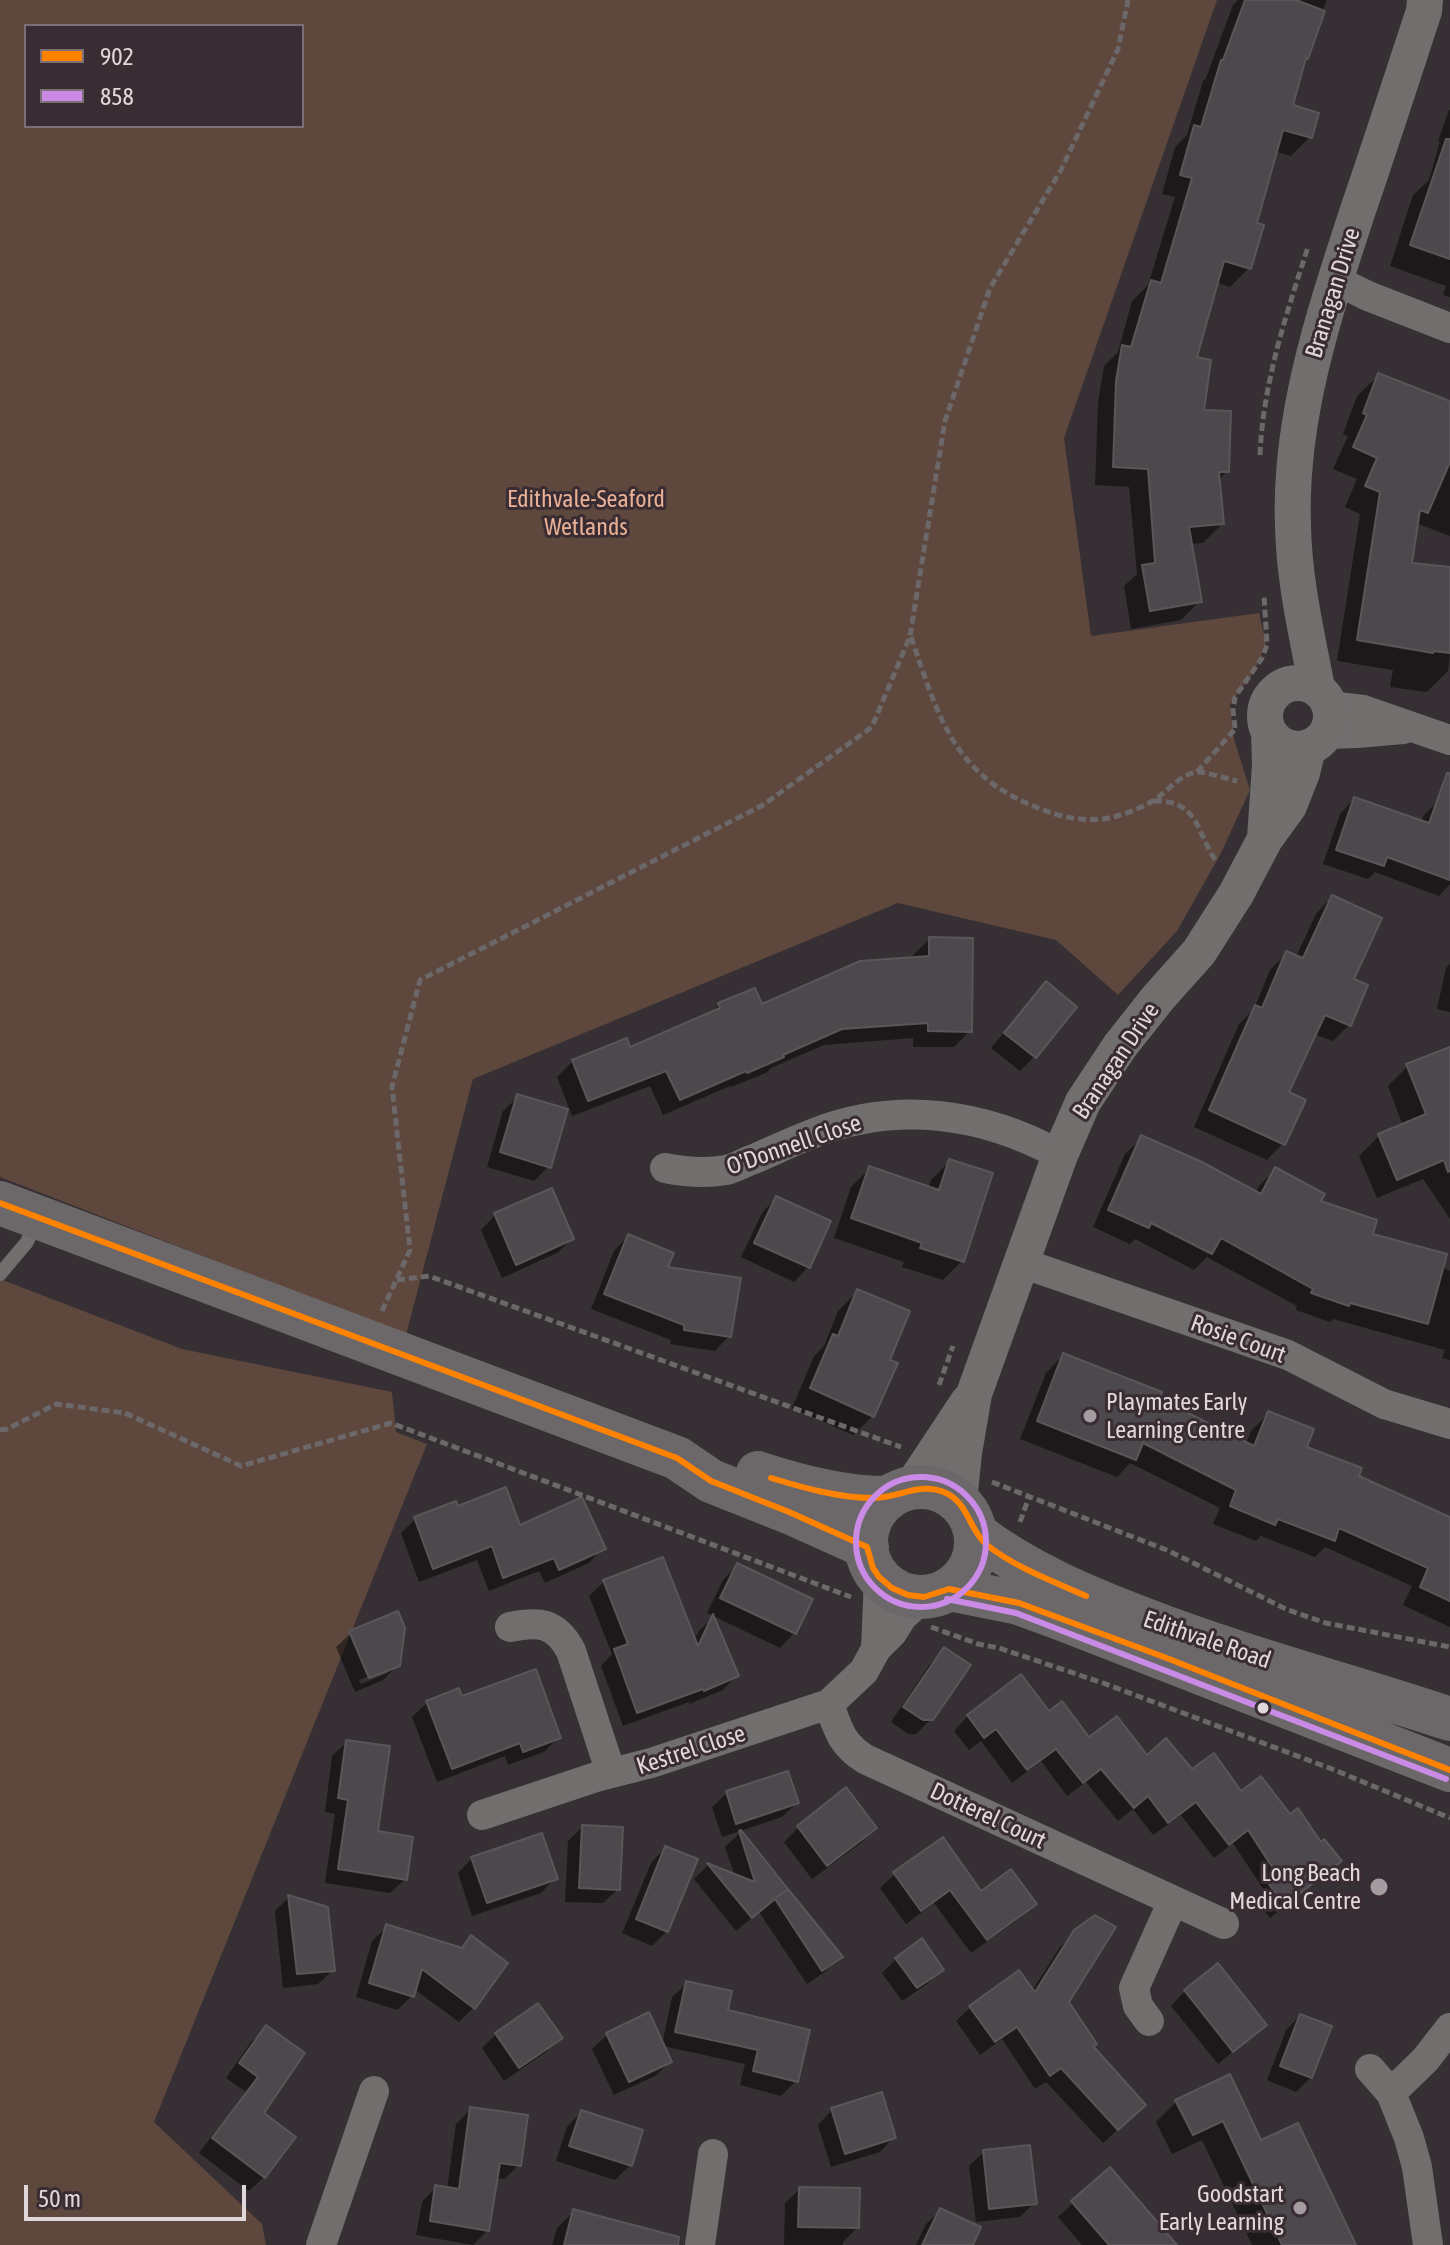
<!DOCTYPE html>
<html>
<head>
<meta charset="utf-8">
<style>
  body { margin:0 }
  #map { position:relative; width:1450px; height:2245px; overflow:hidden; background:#362f33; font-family:"Asap Condensed",sans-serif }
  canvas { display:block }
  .legend { position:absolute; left:24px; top:24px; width:280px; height:104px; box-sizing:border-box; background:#392c33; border:2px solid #7c7076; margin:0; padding:10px 14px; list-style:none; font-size:24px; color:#e0d7db }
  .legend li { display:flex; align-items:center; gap:16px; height:40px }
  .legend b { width:40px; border:2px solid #7c7076 }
  .scale { position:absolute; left:24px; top:2185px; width:222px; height:36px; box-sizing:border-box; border:4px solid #e0d7db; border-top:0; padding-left:10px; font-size:24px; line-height:28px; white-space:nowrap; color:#e0d7db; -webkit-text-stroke:6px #392c33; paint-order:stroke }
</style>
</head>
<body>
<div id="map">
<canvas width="1450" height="2245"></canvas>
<ul class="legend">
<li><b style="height:10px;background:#ff8200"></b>902</li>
<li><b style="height:10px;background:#ca8be6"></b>858</li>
</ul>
<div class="scale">50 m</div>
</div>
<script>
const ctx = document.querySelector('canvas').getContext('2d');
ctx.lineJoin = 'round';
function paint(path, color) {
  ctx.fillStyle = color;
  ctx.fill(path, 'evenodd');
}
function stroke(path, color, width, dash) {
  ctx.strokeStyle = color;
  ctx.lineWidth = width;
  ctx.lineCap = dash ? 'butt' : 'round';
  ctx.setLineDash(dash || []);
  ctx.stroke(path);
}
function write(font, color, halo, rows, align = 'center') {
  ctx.font = font + ' "Asap Condensed",sans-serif';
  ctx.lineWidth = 6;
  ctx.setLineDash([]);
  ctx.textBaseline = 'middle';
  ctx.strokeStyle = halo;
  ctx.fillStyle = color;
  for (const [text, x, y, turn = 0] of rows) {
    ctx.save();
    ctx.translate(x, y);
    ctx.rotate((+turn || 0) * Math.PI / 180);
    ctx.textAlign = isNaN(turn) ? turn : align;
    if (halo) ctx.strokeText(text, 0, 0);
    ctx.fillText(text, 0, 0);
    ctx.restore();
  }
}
paint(new Path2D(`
  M0,0H1217L1064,438L1091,636L1259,613L1266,644L1254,672L1230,704L1234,739L1250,790L1221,853L1177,931L1118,995L1056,940L898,903L473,1079L406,1335L0,1177ZM26,26H302V126H26Z
  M0,1279L182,1349L392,1392L396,1432L427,1444L154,2122L262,2224L266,2245H0Z`), '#5e483e');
paint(new Path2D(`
  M1238,0H1327L1304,61L1291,106L1310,137L1291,156L1274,151L1254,224L1249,268L1230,287L1216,282L1194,359L1201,412L1227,471L1218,481L1222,524L1203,543L1190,544L1200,601L1181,620L1131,629L1124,586L1137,574L1129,487L1095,485L1098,402L1104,366L1118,352L1132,301L1148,285L1175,197L1162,194L1175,147L1187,135L1203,81L1206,78L1233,5Z
  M1449,110H1450V297L1443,295L1446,286L1390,266L1413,195L1429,180L1440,141H1438Z
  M1379,375L1450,403V536L1416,523L1410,564L1450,569V654L1448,671L1427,692L1390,687L1393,670L1337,661L1360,514L1345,507L1357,479L1333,469L1348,436L1343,434L1357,396Z
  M1354,799L1421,822L1424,815L1438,801L1450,805V884L1439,896L1375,872L1368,879L1323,864L1340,814Z
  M1332,897L1351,980L1349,1025L1333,1041L1314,1034L1286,1093L1283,1143L1267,1160L1194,1127L1239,1024L1254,1009L1270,970L1286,954L1296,957L1316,914Z
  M930,939L970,1031L954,1047H913V1038L824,1045L771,1068L766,1073L731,1087L730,1086L663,1115L650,1086L572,1116L557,1077L573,1061L629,1050L709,1015L719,1005L761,1007L913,959V955Z
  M1450,964V1012L1437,1009L1446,968Z
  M1046,984L1074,1007L1034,1057L1020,1071L991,1048L1032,998Z
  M1450,1050V1219L1423,1179L1377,1198L1359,1156L1379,1136L1403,1126L1388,1086L1408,1066Z
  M518,1097L549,1166L534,1181L487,1167L503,1111Z
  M1142,1138L1255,1194L1259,1186L1276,1169L1319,1203L1370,1235L1450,1271V1360L1442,1358L1445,1350L1333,1319L1330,1322L1296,1310L1297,1306L1207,1257L1194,1270L1135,1239L1130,1244L1093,1227L1125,1154Z
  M950,1161L962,1261L943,1280L902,1267L904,1262L834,1238L851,1187L870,1168L928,1189L931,1180Z
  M776,1198L829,1222L808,1267L794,1282L741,1257L762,1213Z
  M495,1215L572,1239L557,1253L502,1278L481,1230Z
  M628,1236L729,1336L715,1351L670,1344L671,1340L591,1309L614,1251Z
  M857,1292L888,1361L873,1416L853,1435L792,1408L814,1356L824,1346L838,1311Z
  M1063,1355L1246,1444L1251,1431L1269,1413L1304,1448L1356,1478L1450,1521V1627L1403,1605L1412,1586L1325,1547L1315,1557L1261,1536L1256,1541L1213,1524L1220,1508L1130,1463L1117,1477L1020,1439L1046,1373Z
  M456,1508L519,1528L603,1548L589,1563L545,1583L539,1571L489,1591L477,1560L419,1582L401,1533L415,1519Z
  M738,1565L810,1599L794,1633L780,1648L707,1613L723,1580Z
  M604,1582L694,1641L699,1631L712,1618L737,1675L723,1690L689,1704V1702L623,1726L601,1666L612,1654L589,1596Z
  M351,1633L398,1665L383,1680L355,1692L336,1647ZM388,1669V1673L361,1684L359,1680Z
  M945,1650L931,1719L916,1734H908L891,1722L930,1664Z
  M458,1690L461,1698L558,1738L544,1752L508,1765L505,1756L437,1782L412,1717L427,1703Z
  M1048,1714L1089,1740L1192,1772L1290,1816L1339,1861L1325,1875L1270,1918L1255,1899L1264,1890L1233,1843L1214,1858L1181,1815L1153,1835L1133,1809L1118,1821L1086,1782L1067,1796L1041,1761L1012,1783L981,1741L969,1750L954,1731L968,1716Z
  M347,1742L376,1833L405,1879L390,1893L325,1883L335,1814L325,1812L332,1756Z
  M727,1793L797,1803L782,1817L722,1837L712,1807Z
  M582,1827L618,1889L603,1903L565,1902L568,1841Z
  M799,1827L875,1828L861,1843L812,1879L784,1842Z
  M740,1833L840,1957L826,1971L807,1984L759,1912L736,1931L694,1879L708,1865L735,1876L725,1847Z
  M665,1848L667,1931L652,1946L622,1933L651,1863Z
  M472,1858L555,1878L541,1893L472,1916L458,1873Z
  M895,1874L1035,1904L1020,1918L971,1953L934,1903L906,1924L880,1888Z
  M289,1897L333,1970L318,1984L283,1988L275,1911Z
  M387,1927L460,1949L471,1938L505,1964L473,2008L459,2022L414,1989L412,1996L397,2010L356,1997L372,1941Z
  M1075,1932L1067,2002L1129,2119L1103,2143L1046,2082L1035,2089L1002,2039L980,2055L956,2021L971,2007L1032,1991L1060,1947Z
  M896,1959L941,1969L927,1984L902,2001L882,1973Z
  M687,1983L725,2011L796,2081L781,2096L740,2085L745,2064L663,2046L670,2062L655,2076L614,2095L592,2049L607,2035L662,2045L672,1997Z
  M1185,1991L1265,2025L1218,2064L1171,2006Z
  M1300,2016L1311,2077L1296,2092L1267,2080L1286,2030Z
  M266,2028L262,2113L293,2138L264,2177L249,2191L199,2153L246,2092L226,2078L251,2042Z
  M496,2034L560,2038L546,2052L504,2081L482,2048Z
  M1229,2076L1261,2143L1354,2245H1252L1202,2140L1172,2154L1156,2122L1176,2102Z
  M471,2109L519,2165L504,2179L496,2178L488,2230L473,2245L416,2235L422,2202L436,2187L447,2189L456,2124Z
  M832,2110L894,2137L880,2152L831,2167L818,2125Z
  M581,2112L630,2165L615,2180L556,2161L567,2127Z
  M984,2152L1034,2203L1020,2217L976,2222L969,2166Z
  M1110,2170L1174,2245H1082L1058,2217Z
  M800,2189L857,2228L843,2242V2245H784L785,2203Z
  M941,2210L971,2245H916L926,2224Z
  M573,2212L639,2245H552L557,2228Z`), '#0007');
const building = new Path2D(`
  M1245,0H1296L1325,11L1308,59L1306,58L1293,105L1319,113L1312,138L1283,130L1257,223L1264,225L1251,269L1224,261L1197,357L1211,360L1204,410L1231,411L1229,472H1219L1224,524L1189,527L1202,602L1150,611L1142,565L1155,563L1148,469L1113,467L1116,381L1122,345L1131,347L1151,280L1161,283L1192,178L1180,175L1194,125L1201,127L1221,60H1223Z
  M1446,139H1450V259L1410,245Z
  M1378,373L1450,401V462L1428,513L1420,510L1412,563L1450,567V653L1434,651L1433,653L1357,640L1380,492L1365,486L1377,458L1353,447L1367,415L1363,413Z
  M1447,773H1450V880L1387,857L1384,866L1336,850L1354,797L1429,823Z
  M1332,895L1382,918L1354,979L1368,985L1351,1026L1325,1015L1289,1092L1306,1100L1285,1145L1209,1110L1255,1005L1262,1008L1286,951L1303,958Z
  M929,937L973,938L972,1032L928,1031V1023L842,1029L783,1055L784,1057L747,1073L746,1071L680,1100L666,1071L588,1101L572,1060L627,1038L630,1047L720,1008L718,1003L755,988L762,1004L860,961L929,956Z
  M1046,981L1077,1007L1036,1058L1004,1033Z
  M1450,1047V1171L1448,1172L1444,1160L1397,1180L1378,1134L1426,1114L1406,1064Z
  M517,1094L568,1109L551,1168L500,1152Z
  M1141,1135L1202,1162L1261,1194L1275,1167L1325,1194L1321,1201L1377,1220L1373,1234L1447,1254L1428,1324L1350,1303L1349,1306L1311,1293L1313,1289L1221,1238L1212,1254L1151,1223L1149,1228L1108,1210Z
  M949,1159L993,1173L964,1262L920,1248L922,1243L851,1218L869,1166L939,1190Z
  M552,1188L574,1239L516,1265L494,1213Z
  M776,1196L831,1221L810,1268L754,1243Z
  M628,1234L674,1253L668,1267L741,1278L731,1337L684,1330V1325L604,1294Z
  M857,1289L910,1311L890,1360L898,1363L874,1417L810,1388L833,1334L838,1336Z
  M1063,1353L1162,1392L1160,1399L1254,1446L1268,1411L1314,1429L1307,1447L1362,1468L1359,1476L1450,1517V1601L1420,1587L1428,1568L1339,1528L1335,1541L1278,1519L1275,1525L1230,1506L1236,1490L1143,1443L1136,1460L1037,1421Z
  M506,1487L520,1525L582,1497L606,1549L559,1570L554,1558L503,1578L492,1546L433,1569L414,1517L456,1501L458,1506Z
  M663,1557L698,1646L713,1614L739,1676L704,1691L703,1689L637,1713L614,1649L628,1644L603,1580Z
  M737,1563L813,1599L796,1634L720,1598Z
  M398,1611L405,1628L400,1666L369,1678L349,1631Z
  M944,1647L971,1665L933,1720H923L903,1707Z
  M536,1669L561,1738L523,1752L520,1743L452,1769L426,1701L459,1688L462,1696Z
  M1021,1674L1049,1711L1062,1701L1089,1737L1117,1716L1147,1755L1166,1738L1192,1769L1214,1753L1241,1791L1261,1776L1290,1814L1298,1808L1321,1842L1324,1839L1342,1861L1285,1905L1268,1883L1278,1876L1248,1830L1229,1845L1196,1802L1168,1823L1148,1796L1134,1808L1101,1769L1083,1783L1056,1749L1027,1770L996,1729L984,1738L967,1715Z
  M346,1740L390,1746L378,1831L413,1837L407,1880L338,1869L348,1800L338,1798Z
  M788,1771L799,1803L736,1824L726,1791Z
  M846,1787L877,1828L827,1866L797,1826Z
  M582,1825L623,1827L620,1890L579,1888Z
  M741,1830L788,1889L777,1897L788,1889L843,1957L822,1971L775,1899L752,1918L707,1863L755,1882L739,1831Z
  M542,1833L558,1879L487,1903L471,1857Z
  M943,1837L981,1891L1011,1869L1037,1904L987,1940L950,1890L921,1911L893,1872Z
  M665,1846L698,1859L668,1932L636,1919Z
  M288,1895L328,1907L335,1971L297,1974Z
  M1095,1915L1116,1927L1069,2002L1097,2044L1093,2046L1146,2105L1118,2130L1061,2068L1050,2076L1017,2027L995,2042L969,2006L1019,1970L1035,1992L1074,1930Z
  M386,1924L462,1948L471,1935L508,1963L475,2009L422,1969L414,1997L369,1983Z
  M922,1938L944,1970L917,1988L895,1958Z
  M1218,1963L1267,2025L1233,2052L1184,1990Z
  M686,1981L732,1991L728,2010L810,2030L798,2082L753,2071L758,2050L675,2032Z
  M538,2003L563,2038L519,2068L495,2033Z
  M649,2012L672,2062L629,2082L606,2033Z
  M1300,2014L1332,2026L1312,2078L1280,2066Z
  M266,2025L305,2053L264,2113L296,2137L265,2178L212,2138L258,2077L239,2063Z
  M1230,2074L1261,2140L1298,2123L1356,2245H1282L1223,2121L1193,2135L1175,2100Z
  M882,2092L896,2138L845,2154L831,2108Z
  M470,2107L528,2115L521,2166L500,2163L489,2231L430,2221L435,2185L459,2189Z
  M581,2110L643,2130L632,2166L569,2146Z
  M1030,2145L1037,2204L989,2209L983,2150Z
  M1110,2167L1177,2245H1109L1071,2201Z
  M799,2187L860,2188L859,2228L798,2227Z
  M940,2208L981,2227L973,2245H922Z
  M573,2209L679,2237L678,2245H564Z`);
paint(building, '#4d484c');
stroke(building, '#5a5559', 2);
stroke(new Path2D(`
  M1260,455C1263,383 1286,315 1308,247
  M911,637C940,721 954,778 1046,811C1067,819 1094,823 1117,816C1128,813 1140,808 1151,802C1166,794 1177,776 1196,772C1204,771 1227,779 1237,781
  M1235,728L1233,710L1235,697L1262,658L1267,645L1264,596
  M1197,772L1236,728
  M1154,801C1199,800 1196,832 1216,861
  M397,1280L429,1276L901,1447
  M382,1311L410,1250L392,1087L420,980L763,805L872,727L910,636L945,421L990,288L1061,170L1118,49L1128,0
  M939,1385L953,1346
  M0,1430L7,1429L56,1404L125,1413L241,1466L391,1423L851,1597
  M992,1482L1169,1551L1288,1610L1326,1623L1450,1647
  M1020,1522L1029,1497
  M931,1627L978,1644L999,1648L1103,1683L1332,1769L1450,1818`), '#6c6769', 5, [8, 4]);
stroke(new Path2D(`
  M0,1274L27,1242L36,1222`), '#716e6e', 14);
stroke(new Path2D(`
  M1335,280L1368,296L1450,328
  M1330,706L1363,710L1450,740
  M1327,734L1357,733L1403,729
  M665,1168C685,1172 705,1174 726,1170C735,1168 745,1162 754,1159C775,1150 795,1140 817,1132C899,1101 984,1113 1060,1155
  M1022,1263L1288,1355L1384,1404L1450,1424
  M510,1627C538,1621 556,1622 571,1651L611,1773
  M876,1649L879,1577
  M829,1704C838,1729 841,1744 865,1759L1224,1924
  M482,1815L596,1777L651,1763L829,1704L864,1671L876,1649L892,1633L902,1617L924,1597
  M1149,2021L1138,2006L1134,1988L1173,1901
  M1370,2069L1391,2093L1409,2138L1417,2167L1428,2245
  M1391,2093L1425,2060L1450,2028
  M321,2245L374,2091
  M700,2245L713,2154`), '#716e6e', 30);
stroke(new Path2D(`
  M1265 716a33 33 0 1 1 66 0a33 33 0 1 1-66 0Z
  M1317,688C1307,635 1294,581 1293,526C1289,418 1324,314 1357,213C1380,146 1402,78 1424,11L1425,0
  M1265,838L1270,765L1269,732
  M911,1488L968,1402
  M961,1504L960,1491L964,1453L974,1394L1060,1155L1083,1102L1120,1046L1158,998L1199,952L1236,894L1265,839L1289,806L1302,773L1308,748`), '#716e6e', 36);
stroke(new Path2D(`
  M0,1203L677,1458L711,1481L789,1512L867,1547
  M758,1473C800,1487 843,1498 888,1498
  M866 1542a55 55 0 1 1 110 0a55 55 0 1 1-110 0Z
  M976,1534C1026,1572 1085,1597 1143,1619C1244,1658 1348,1685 1450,1719
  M949,1589L1019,1603L1060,1618L1450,1770`), '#6c6869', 44);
stroke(new Path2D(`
  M0,1203L677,1458L711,1481L789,1512L867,1547L873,1568L879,1577L892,1588L908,1595L924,1597L949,1589L1019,1603L1164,1657L1450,1770
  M771,1478C804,1488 839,1498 874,1498C900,1498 920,1481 946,1493C969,1504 969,1530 987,1545C1016,1568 1053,1581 1086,1596`), '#ff8200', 6);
stroke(new Path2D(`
  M856 1542a65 65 0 1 1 130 0a65 65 0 1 1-130 0Z
  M947,1599L1016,1613L1446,1779`), '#ca8be6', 6);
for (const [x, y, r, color] of [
  [1090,1416,8,"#a49ca0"],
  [1263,1708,7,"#e0d7db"],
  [1379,1887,10,"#a49ca0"],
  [1300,2208,8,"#a49ca0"]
]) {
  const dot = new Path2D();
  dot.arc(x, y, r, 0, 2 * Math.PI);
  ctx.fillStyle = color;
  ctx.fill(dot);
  stroke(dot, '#392c33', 3);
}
write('24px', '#e0d7db', '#392c33', [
  ["Branagan Drive",1333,293,-73],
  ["Branagan Drive",1116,1061,-56],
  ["O'Donnell Close",794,1145,-19],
  ["Rosie Court",1238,1339,20],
  ["Edithvale Road",1207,1640,19],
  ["Kestrel Close",691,1750,-18],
  ["Dotterel Court",988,1816,25]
]);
write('24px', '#e8b095', '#392c33', [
  ["Edithvale-Seaford",586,499],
  ["Wetlands",586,527]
]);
write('24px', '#e0d7db', '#392c33', [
  ["Playmates Early",1106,1402,"left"],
  ["Learning Centre",1106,1430,"left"],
  ["Long Beach",1361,1873],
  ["Medical Centre",1361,1901],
  ["Goodstart",1284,2194],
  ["Early Learning",1284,2222]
], 'right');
</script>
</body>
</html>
